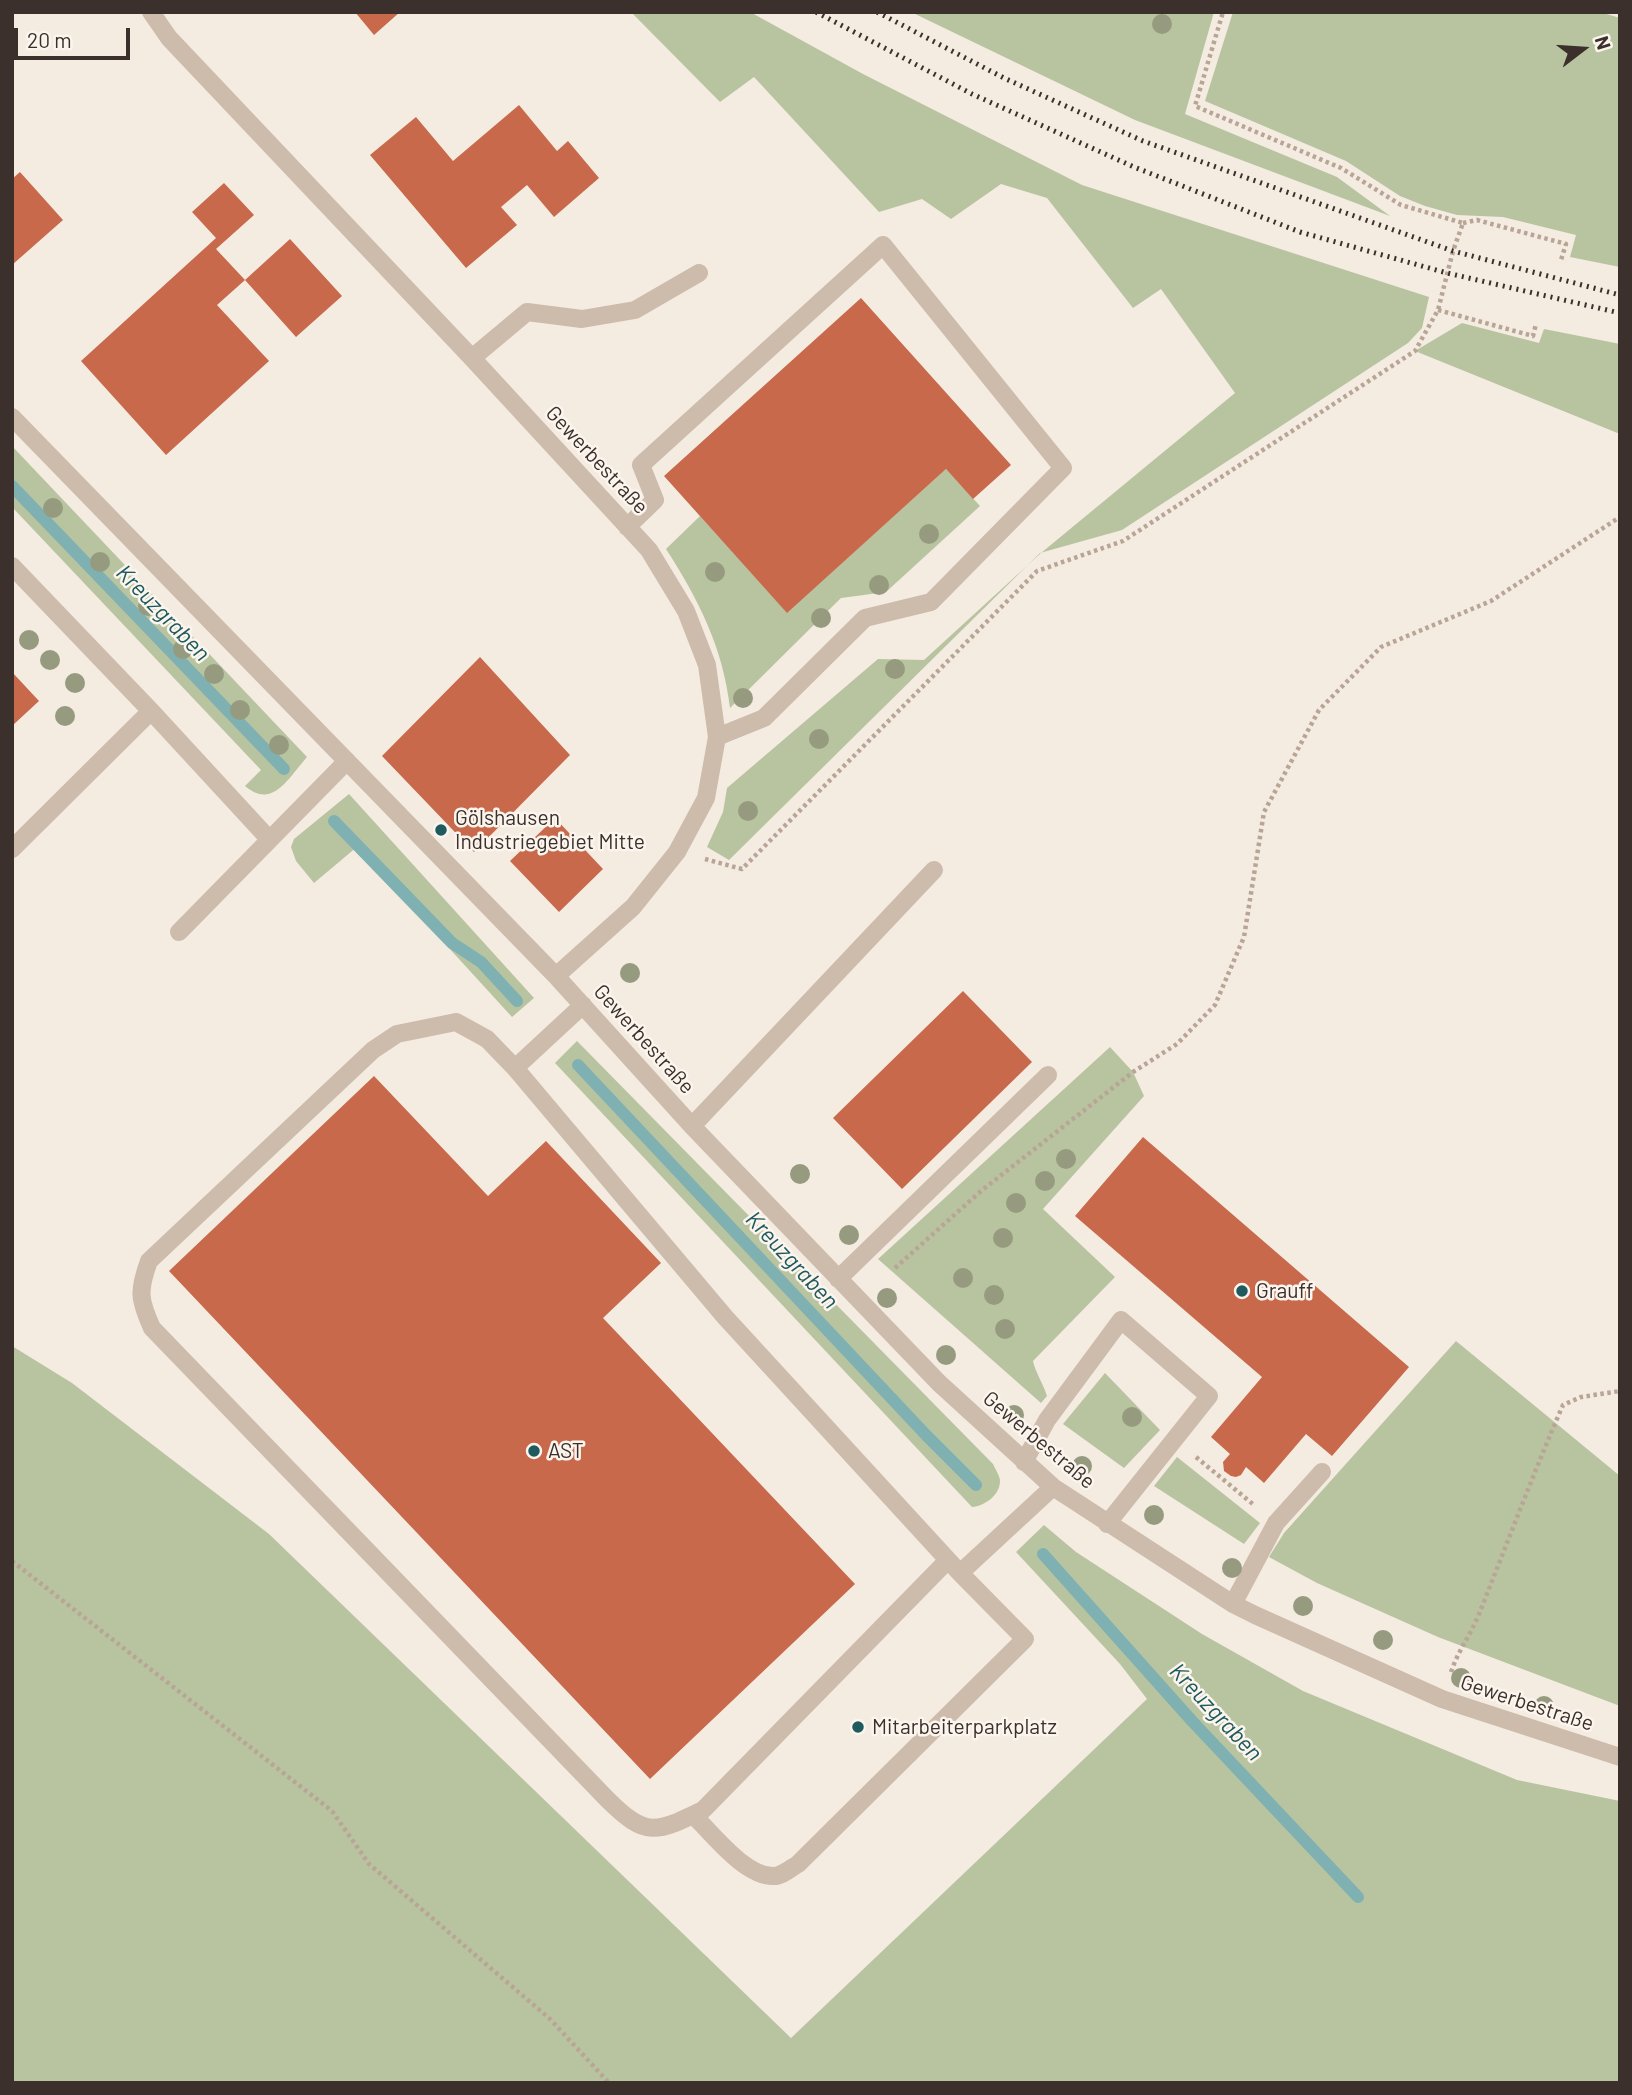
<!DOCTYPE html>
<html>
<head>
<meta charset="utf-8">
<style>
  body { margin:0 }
  #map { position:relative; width:1632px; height:2095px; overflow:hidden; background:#f4ebe1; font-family:Barlow,sans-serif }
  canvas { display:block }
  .frame { position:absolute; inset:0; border:14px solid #3b302b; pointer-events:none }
  .north { position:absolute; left:1548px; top:14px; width:70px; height:70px; -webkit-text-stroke:5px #fbf5ee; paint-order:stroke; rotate:73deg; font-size:19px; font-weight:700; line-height:28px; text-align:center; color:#3b302b }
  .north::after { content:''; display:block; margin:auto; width:24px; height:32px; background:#3b302b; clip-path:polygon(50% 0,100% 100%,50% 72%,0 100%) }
  .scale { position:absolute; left:14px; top:28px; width:116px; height:32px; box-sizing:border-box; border:4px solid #3b302b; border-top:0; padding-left:9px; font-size:21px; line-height:24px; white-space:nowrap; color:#3b302b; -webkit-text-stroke:5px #fbf5ee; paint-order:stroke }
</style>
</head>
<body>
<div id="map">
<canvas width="1632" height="2095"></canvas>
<div class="frame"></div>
<div class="north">N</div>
<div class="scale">20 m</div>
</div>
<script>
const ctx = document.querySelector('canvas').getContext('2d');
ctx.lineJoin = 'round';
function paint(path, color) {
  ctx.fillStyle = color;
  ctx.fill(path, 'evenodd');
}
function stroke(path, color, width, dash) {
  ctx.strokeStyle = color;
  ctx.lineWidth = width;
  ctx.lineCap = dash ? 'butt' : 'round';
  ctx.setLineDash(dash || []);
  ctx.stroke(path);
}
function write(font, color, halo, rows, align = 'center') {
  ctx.font = font + ' Barlow,sans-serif';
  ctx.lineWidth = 5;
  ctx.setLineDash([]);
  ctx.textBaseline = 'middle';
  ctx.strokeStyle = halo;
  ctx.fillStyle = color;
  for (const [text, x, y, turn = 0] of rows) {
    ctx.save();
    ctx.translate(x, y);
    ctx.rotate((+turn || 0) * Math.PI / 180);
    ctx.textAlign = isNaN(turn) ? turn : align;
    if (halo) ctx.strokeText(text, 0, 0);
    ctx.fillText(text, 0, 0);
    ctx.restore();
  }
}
paint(new Path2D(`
  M631,12H750L863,74L1082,185L1429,297L1422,328L1408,343L1122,530L1040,553L729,860L707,847L723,812L727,788L878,659L924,660L1041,553L1235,393L1161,289L1133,308L1047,198L1001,184L951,219L922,199L879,212L754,77L720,102Z
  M911,12H1214L1185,114L1337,177L1390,216L1135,120Z
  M1233,12H1600L1620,18V267L1570,257L1576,235L1503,217L1457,215L1425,206L1400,196L1346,161L1205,101Z
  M1462,323L1539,343L1544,329L1620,344V434L1415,351Z
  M12,446L307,757C289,777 273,810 245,786L261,770L12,507Z
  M946,469L980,506L886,592L841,598L730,708C723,648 699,600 666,549L700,516L787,612Z
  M349,794L534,998L512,1017L448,947L452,943L358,846L314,883L296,861L291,847L294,839Z
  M577,1041L993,1464C995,1469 1000,1476 1000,1481C1000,1495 985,1506 972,1507L555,1063Z
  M1110,1047L1133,1072L1144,1096L1043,1209L1115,1277L1033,1361C1036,1374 1043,1383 1047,1396L1041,1403L878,1259Z
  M1456,1341L1620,1476V1706L1438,1637L1317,1583L1269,1557L1284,1533Z
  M12,1346L72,1383L269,1534L791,2038L1147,1699L1120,1664L1016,1552L1044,1525L1076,1552L1202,1634L1303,1691L1517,1780L1620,1801V2083H12Z
  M1105,1373L1160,1430L1124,1468L1063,1424Z
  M1177,1457L1260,1523L1244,1544L1154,1486Z`), '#b8c4a0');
stroke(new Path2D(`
  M12,486L284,769
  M334,821L452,943L481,962L517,1001
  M578,1065L926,1435L976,1485
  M1043,1554L1192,1721L1358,1897`), '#7fb0b2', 12);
paint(new Path2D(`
  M355,12H400L374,35Z
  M519,105L557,151L568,141L599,178L554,217L527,185L501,207L517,225L466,268L370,155L416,117L453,161Z
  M20,172L63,220L12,265V179Z
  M224,183L254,215L216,249L245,280L217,305L269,361L166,455L81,361L216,238L192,212Z
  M290,239L342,296L296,337L245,280Z
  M861,298L1011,465L973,499L946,469L787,613L664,476Z
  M480,657L570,755L474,852L382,756Z
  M12,672L39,701L12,726Z
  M555,818L603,869L559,912L510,861Z
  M963,991L1032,1062L902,1189L833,1118Z
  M374,1076L488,1196L546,1141L661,1263L603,1318L855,1584L650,1779L169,1271Z
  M1143,1137L1409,1367L1332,1456L1306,1434L1264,1483L1246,1467L1241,1475L1236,1477L1231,1476L1224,1471L1223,1462L1230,1454L1211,1437L1262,1377L1075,1216Z`), '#c8694b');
stroke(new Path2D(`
  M1463,223L1477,220L1566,244L1561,260
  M1438,310L1533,336L1536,324
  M705,859L742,869L1037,571L1123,541L1415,351L1438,310L1453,251L1463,223L1401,205L1341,168L1195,106L1223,12
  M895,1268L981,1191L1133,1072L1177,1044L1215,1005L1244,937L1264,812L1319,710L1381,647L1491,601L1620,517
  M1196,1457L1254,1505
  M12,1561L332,1811L369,1864L550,2019L609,2083
  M1451,1672C1458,1651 1471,1634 1479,1614C1507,1544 1533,1474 1563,1405L1581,1397L1620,1391`), '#b9a596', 4.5, [3.5, 3.5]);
stroke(new Path2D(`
  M151,12L169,38L472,358L649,550L686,611L707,665L717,737L706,798L677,852L633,907L556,976
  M472,358L527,312L582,319L635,310L699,273
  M12,417L556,976L692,1126L939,1383L1053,1487L1233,1604L1255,1615L1442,1699L1620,1757
  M627,527L655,500L641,465L883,245L1063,468L931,602L865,618L764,718L717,737
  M12,566L151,711L269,839
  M12,849L151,711
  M179,932L347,761
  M515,1068L583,1005
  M692,1126L934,870
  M838,1279L1048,1075
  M1024,1462L1047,1420L1121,1320L1209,1396L1107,1524
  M948,1560L703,1810C656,1833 646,1838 607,1799L152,1328C139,1299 138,1291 149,1261L373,1050L397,1034L456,1022L487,1039L515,1068L725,1317L948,1560L960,1573L1053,1487
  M1233,1604L1276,1523L1322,1472
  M693,1815C713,1834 745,1877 774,1876C782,1876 791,1868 798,1864L1025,1639L960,1573`), '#cdbbac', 18);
stroke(new Path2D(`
  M816,12L972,94L1134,167L1300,232L1447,273L1620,313
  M877,12L1004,78L1143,141L1453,251L1620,295`), '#3b302b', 5, [2, 5]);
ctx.fillStyle = '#969b7f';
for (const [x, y] of [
  [1162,24],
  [53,508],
  [929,534],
  [100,562],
  [715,572],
  [879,585],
  [148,606],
  [821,618],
  [29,640],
  [183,649],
  [50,660],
  [895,669],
  [214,674],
  [75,683],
  [743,698],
  [240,710],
  [65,716],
  [819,739],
  [279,745],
  [748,811],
  [630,973],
  [1066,1159],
  [800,1174],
  [1045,1181],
  [1016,1203],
  [849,1235],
  [1003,1238],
  [963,1278],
  [994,1295],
  [887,1298],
  [1005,1329],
  [946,1355],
  [1014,1415],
  [1132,1417],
  [1082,1466],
  [1154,1515],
  [1232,1568],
  [1303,1606],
  [1383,1640],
  [1461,1678],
  [1544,1706]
]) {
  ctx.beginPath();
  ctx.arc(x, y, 10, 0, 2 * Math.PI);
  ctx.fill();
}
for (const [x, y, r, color] of [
  [441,830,7,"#1f5a5e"],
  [1242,1291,7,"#1f5a5e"],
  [534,1451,7,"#1f5a5e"],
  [858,1727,7,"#1f5a5e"]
]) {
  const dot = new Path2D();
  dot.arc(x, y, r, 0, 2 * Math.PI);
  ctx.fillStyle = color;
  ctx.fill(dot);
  stroke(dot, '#fbf5ee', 2.5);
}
write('21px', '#3b302b', '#fbf5ee', [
  ["Gewerbestraße",597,460,47],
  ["Gewerbestraße",644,1039,48],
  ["Gewerbestraße",1039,1440,40],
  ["Gewerbestraße",1527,1703,18]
]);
write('21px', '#3b302b', '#fbf5ee', [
  ["Gölshausen",455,818],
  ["Industriegebiet Mitte",455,842],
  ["Grauff",1256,1291],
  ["AST",548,1451],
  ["Mitarbeiterparkplatz",872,1727]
], 'left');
write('italic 23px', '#1f5a5e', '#fbf5ee', [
  ["Kreuzgraben",163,613,46],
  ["Kreuzgraben",792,1260,47],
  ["Kreuzgraben",1216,1712,47]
]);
</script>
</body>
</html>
